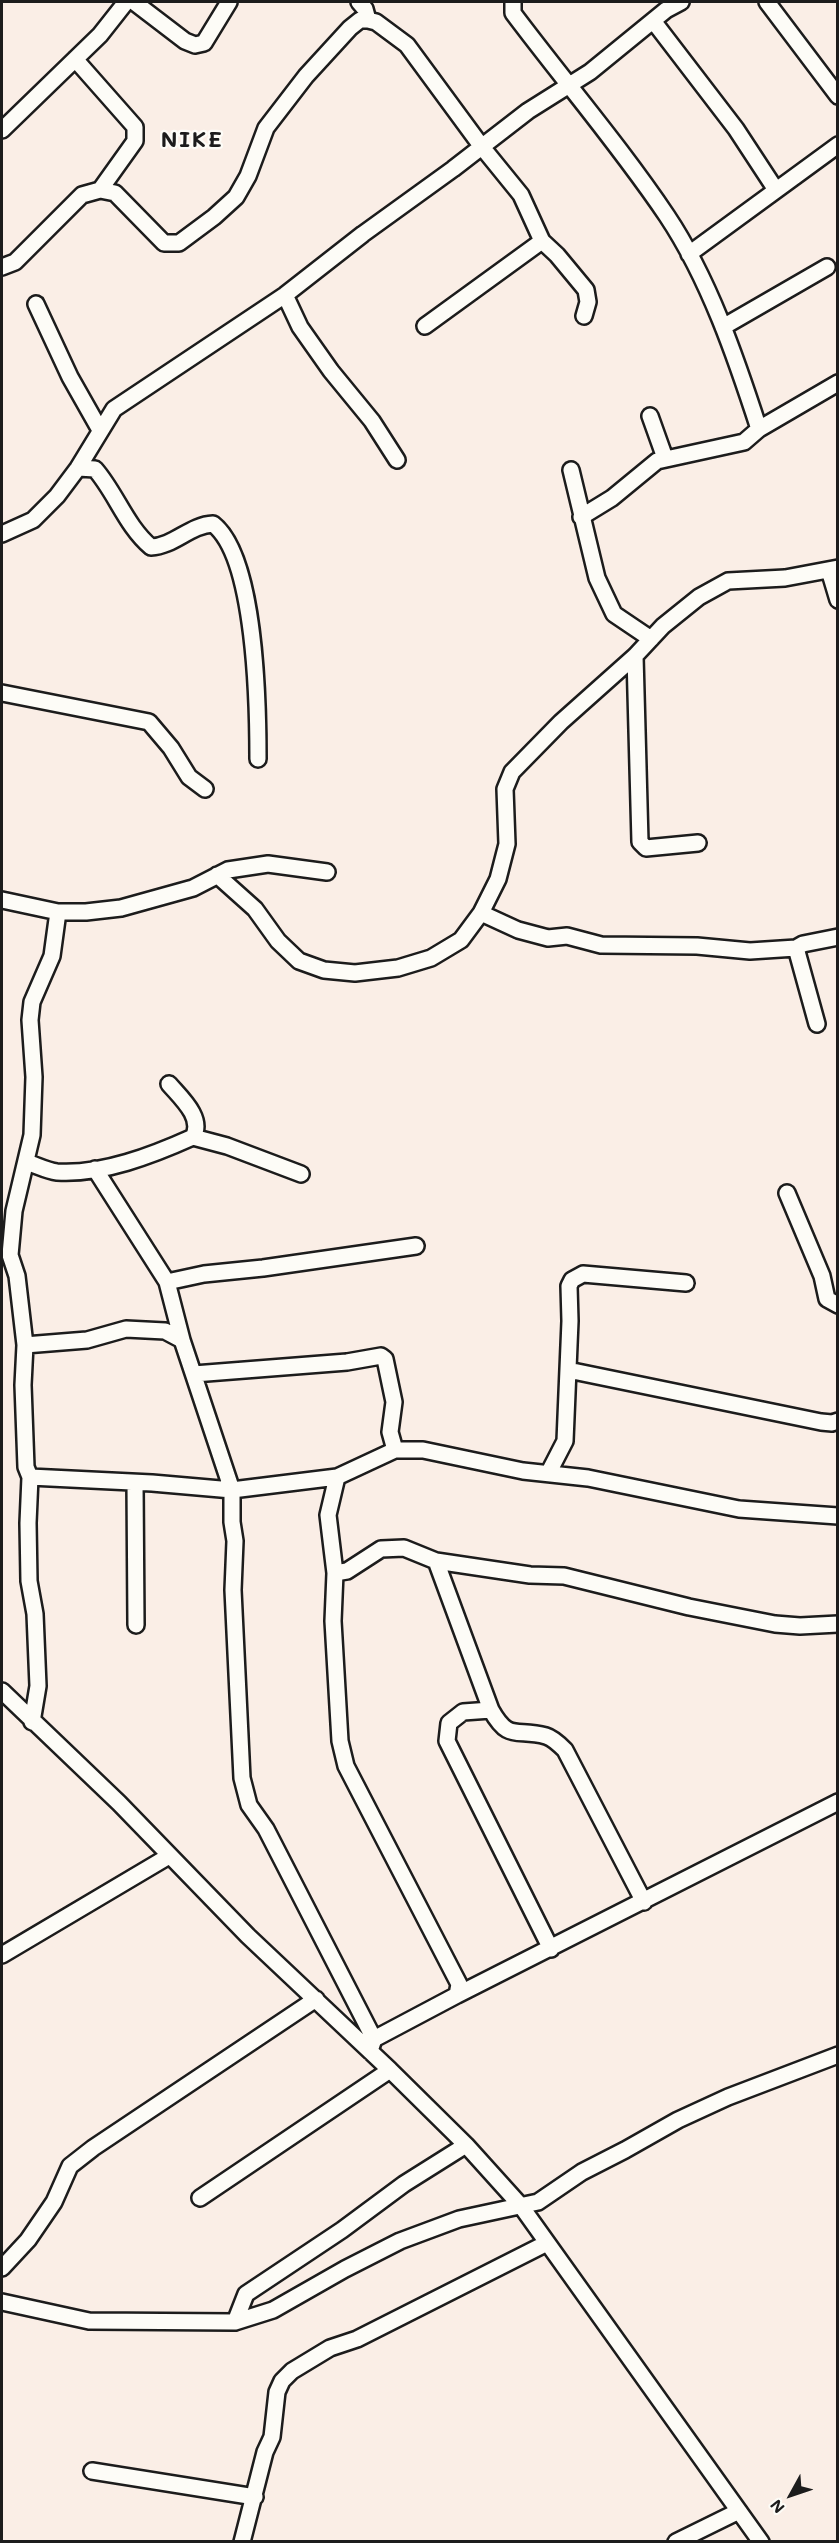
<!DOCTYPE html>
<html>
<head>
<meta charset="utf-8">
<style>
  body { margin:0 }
  #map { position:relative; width:839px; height:2543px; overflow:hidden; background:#faeee6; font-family:Mali,sans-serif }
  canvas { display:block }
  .frame { position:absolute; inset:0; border:3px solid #1c1c1c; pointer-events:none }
  .north { position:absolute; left:761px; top:2465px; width:60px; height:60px; -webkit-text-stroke:4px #fdfcf7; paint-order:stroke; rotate:230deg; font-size:16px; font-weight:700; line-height:24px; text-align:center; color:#1c1c1c }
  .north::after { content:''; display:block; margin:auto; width:21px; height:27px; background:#1c1c1c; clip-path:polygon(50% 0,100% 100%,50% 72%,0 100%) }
</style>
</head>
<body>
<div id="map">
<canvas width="839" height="2543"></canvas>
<div class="frame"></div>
<div class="north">N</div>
</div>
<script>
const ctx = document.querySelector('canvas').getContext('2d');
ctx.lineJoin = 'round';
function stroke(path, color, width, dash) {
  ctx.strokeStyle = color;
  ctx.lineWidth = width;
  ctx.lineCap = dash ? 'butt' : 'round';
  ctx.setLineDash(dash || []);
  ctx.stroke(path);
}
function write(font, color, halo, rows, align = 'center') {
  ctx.font = font + ' Mali,sans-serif';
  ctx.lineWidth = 4.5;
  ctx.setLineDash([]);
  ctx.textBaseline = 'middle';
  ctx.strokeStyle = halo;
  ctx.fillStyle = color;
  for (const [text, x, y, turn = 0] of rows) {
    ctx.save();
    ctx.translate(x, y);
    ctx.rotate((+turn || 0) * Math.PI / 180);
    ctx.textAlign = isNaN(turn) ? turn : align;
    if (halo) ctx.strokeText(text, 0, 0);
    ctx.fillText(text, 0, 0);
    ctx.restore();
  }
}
const minor = new Path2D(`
  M134,2L185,41L195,45L204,43L229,2
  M359,2L365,9L368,20
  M513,2V13C564,81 620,146 667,216C709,279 736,358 759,429
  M767,2L838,96
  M654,22L736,129L776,190
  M75,59L135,127V141L100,190
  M2,130L100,35L126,2
  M689,254L838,145
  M2,267L15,262L82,195L100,190L115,193L164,243H179L214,217L236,197L248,176L266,128L306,76L350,28L360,20H368L376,22L407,45L482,147L521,195L542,241L557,255L586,290L588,302L584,316
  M285,295L300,327L331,371L372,421L397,460
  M36,304L70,377L100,430
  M425,326L542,241
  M723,327L827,267
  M650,416L665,458
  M78,468L95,469C116,493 126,526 151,547C174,546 190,525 213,524C256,557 258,707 258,759
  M571,470L597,578L614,614L651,639
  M581,517L612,498L657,461L744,442L759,429L838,383
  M2,534L33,520L57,496L78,468L114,409L285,295L363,234L453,169L528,111L590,72L666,10L681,2
  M829,570L838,600
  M635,656L640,842L646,848L698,843
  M2,693L149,722L171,748L189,777L205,789
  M217,875L255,909L278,941L299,961L324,970L355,973L398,968L431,958L461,940L481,913L498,879L507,844L505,789L512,772L561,722L635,656L663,626L699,597L728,581L785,578L838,568
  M2,900L58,912H86L121,908L193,888L228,870L268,864L327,872
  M481,913L518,930L548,938L567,936L601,945L697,946L750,951L796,948
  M817,1024L796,948L803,944L838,937
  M193,1137L227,1146L301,1174
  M26,1162C36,1165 47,1171 57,1172C102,1175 153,1155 193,1137C204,1118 181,1098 169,1084
  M95,1169L167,1282L182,1340
  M787,1193L822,1276L827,1299L838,1305
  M167,1282L204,1274L263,1268L416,1246
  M25,1345L87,1340L126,1329L165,1331L182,1340L232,1490V1522L235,1541L233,1590L242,1778L249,1805L266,1829L374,2039L370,2051
  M568,1370L821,1422L832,1423L838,1421
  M194,1374L347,1362L381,1356L385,1359L394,1402L390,1432L395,1450
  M549,1472L565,1441L570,1321L569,1286L572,1280L583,1274L686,1283
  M30,1477L152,1483L232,1490L337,1477L395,1450H423L523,1471L588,1478L739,1509L838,1516
  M337,1477L328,1515L335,1573L333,1621L340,1741L346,1766L459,1984L457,1995L374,2039
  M135,1483L136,1625
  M436,1561L491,1710C509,1742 516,1728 546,1736C553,1738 560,1745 565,1750L644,1902
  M335,1573L347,1571L381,1549L404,1548L436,1561L530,1575L564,1576L689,1607L775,1624L800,1626L838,1624
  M2,1691L119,1803L248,1936L390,2070L466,2145L521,2206L761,2542
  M491,1710L463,1712L449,1723L447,1741L551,1949
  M32,1722L38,1686L35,1614L29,1581L28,1523L30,1477L26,1467L23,1385L25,1345L17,1276L10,1255L14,1211L32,1135L34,1077L30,1020L32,1002L52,956L58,912
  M2,1955L169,1856
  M457,1995L838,1802
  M200,2198L390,2070
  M2,2268L28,2240L54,2202L70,2166L93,2148L316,1999
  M2,2302L89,2321L235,2322L273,2310L345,2269L400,2241L459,2219L538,2202L582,2172L625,2150L678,2120L728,2097L838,2055
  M235,2322L246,2294L342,2230L404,2184L466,2145
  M92,2471L255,2497
  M242,2542L265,2452L272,2437L277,2392L282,2381L292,2371L330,2348L357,2339L547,2243
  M676,2542L739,2511`);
stroke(minor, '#1c1c1c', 20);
stroke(minor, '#fdfcf7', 15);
ctx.letterSpacing = '1.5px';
write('bold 22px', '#1c1c1c', '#fdfcf7', [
  ["NIKE",192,140]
]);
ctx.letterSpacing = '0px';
</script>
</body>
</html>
